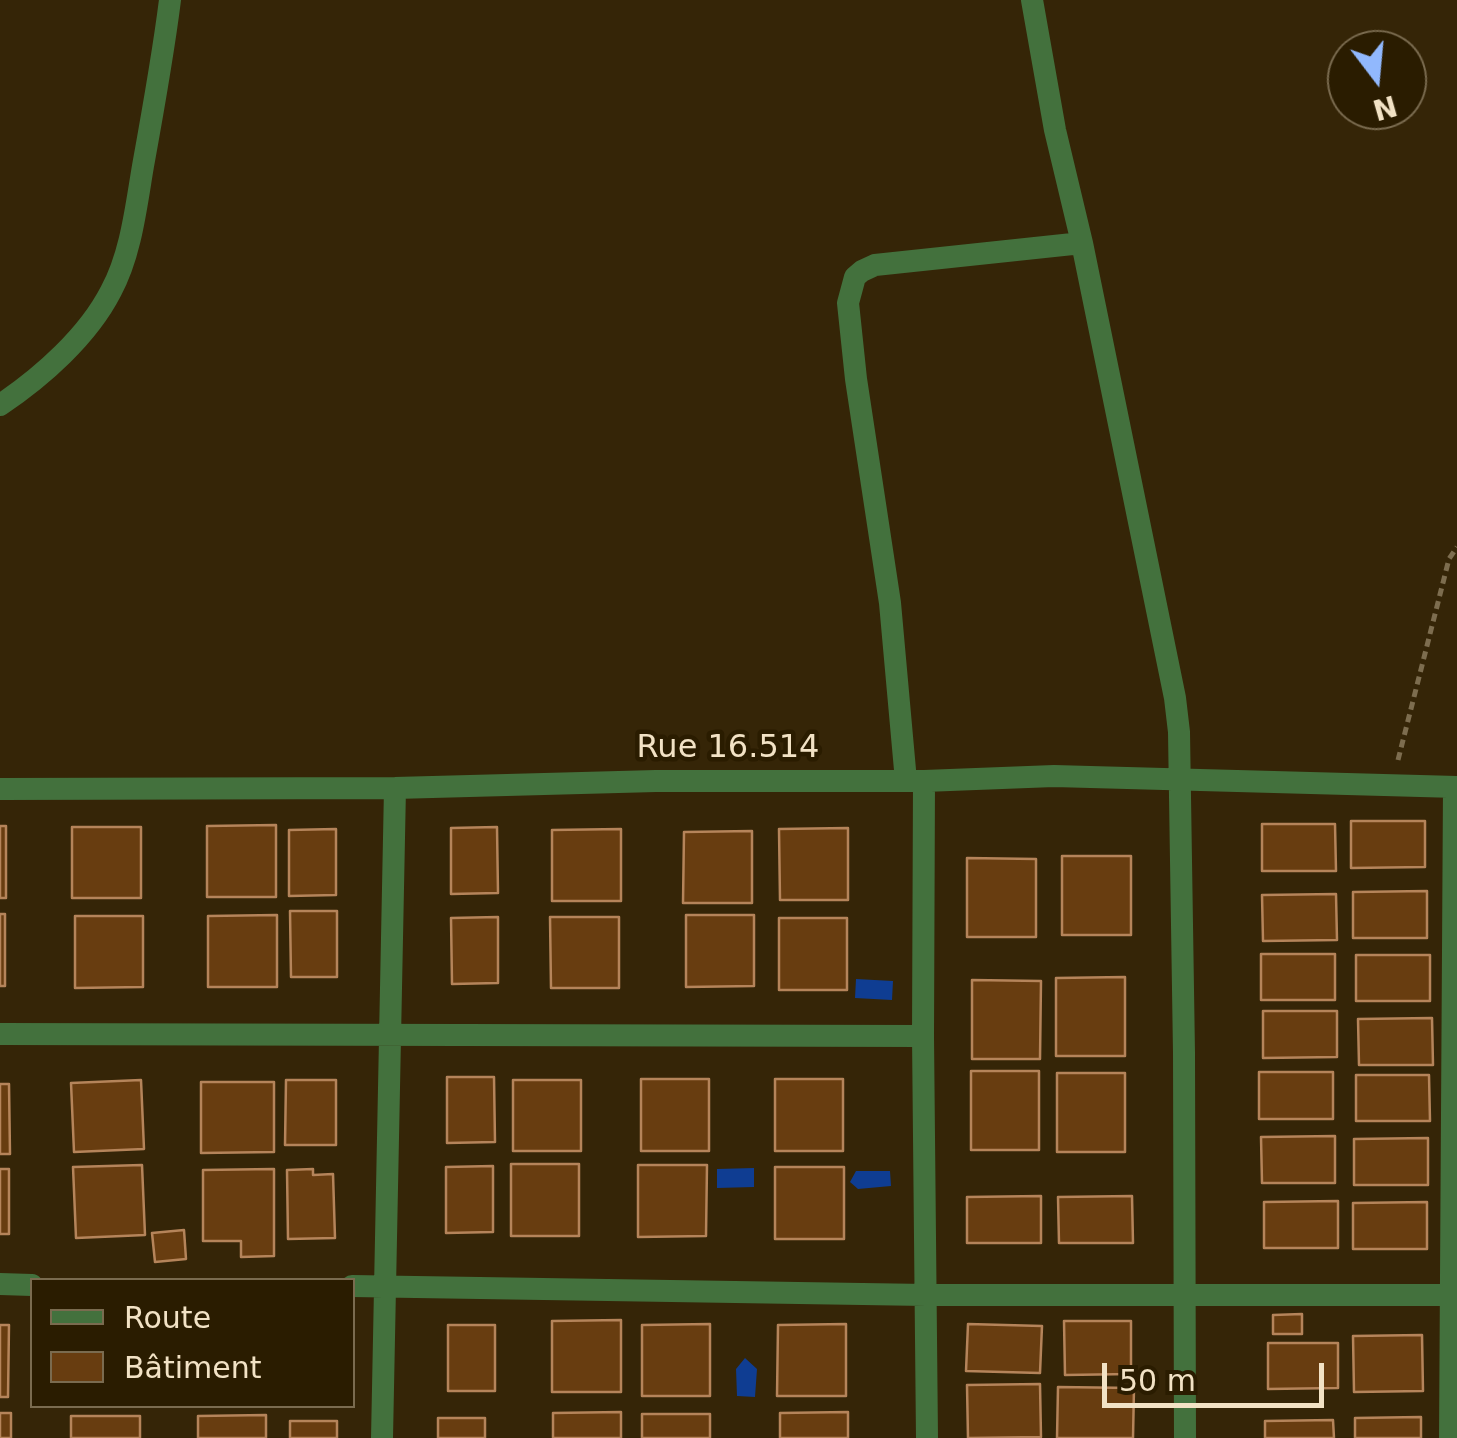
<!DOCTYPE html>
<html>
<head>
<meta charset="utf-8">
<style>
  body { margin:0 }
  #map { position:relative; width:1457px; height:1438px; overflow:hidden; background:#352507; font-family:"DejaVu Sans",sans-serif }
  canvas { display:block }
  .legend { position:absolute; left:30px; top:1278px; width:325px; height:130px; box-sizing:border-box; background:#2a1c00; border:2px solid #7a6b4f; margin:0; padding:12px 18px; list-style:none; font-size:30px; color:#f2e2c5 }
  .legend li { display:flex; align-items:center; gap:20px; height:50px }
  .legend b { width:50px; border:2px solid #7a6b4f }
  .north { position:absolute; left:1327px; top:30px; width:100px; height:100px; box-sizing:border-box; background:#2a1c00; border:2px solid #7a6b4f; border-radius:50%; rotate:164deg; font-size:28px; font-weight:700; line-height:40px; text-align:center; color:#f2e2c5 }
  .north::after { content:''; display:block; margin:auto; width:35px; height:45px; background:#91b8fd; clip-path:polygon(50% 0,100% 100%,50% 72%,0 100%) }
  .scale { position:absolute; left:1102px; top:1363px; width:222px; height:45px; box-sizing:border-box; border:5px solid #f2e2c5; border-top:0; padding-left:12px; font-size:30px; line-height:35px; white-space:nowrap; color:#f2e2c5; -webkit-text-stroke:8px #2a1c00; paint-order:stroke }
</style>
</head>
<body>
<div id="map">
<canvas width="1457" height="1438"></canvas>
<ul class="legend">
<li><b style="height:12px;background:#43713d"></b>Route</li>
<li><b style="height:28px;background:#683d10"></b>Bâtiment</li>
</ul>
<div class="north">N</div>
<div class="scale">50 m</div>
</div>
<script>
const ctx = document.querySelector('canvas').getContext('2d');
ctx.lineJoin = 'round';
function paint(path, color) {
  ctx.fillStyle = color;
  ctx.fill(path, 'evenodd');
}
function stroke(path, color, width, dash) {
  ctx.strokeStyle = color;
  ctx.lineWidth = width;
  ctx.lineCap = dash ? 'butt' : 'round';
  ctx.setLineDash(dash || []);
  ctx.stroke(path);
}
function write(font, color, halo, rows, align = 'center') {
  ctx.font = font + ' "DejaVu Sans",sans-serif';
  ctx.lineWidth = 9;
  ctx.setLineDash([]);
  ctx.textBaseline = 'middle';
  ctx.strokeStyle = halo;
  ctx.fillStyle = color;
  for (const [text, x, y, turn = 0] of rows) {
    ctx.save();
    ctx.translate(x, y);
    ctx.rotate((+turn || 0) * Math.PI / 180);
    ctx.textAlign = isNaN(turn) ? turn : align;
    if (halo) ctx.strokeText(text, 0, 0);
    ctx.fillText(text, 0, 0);
    ctx.restore();
  }
}
paint(new Path2D(`
  M856,979L893,981L892,1000L855,998Z
  M754,1168V1187L717,1188V1169Z
  M856,1171H890L891,1186L858,1189L850,1182Z
  M745,1358L757,1369L755,1397L737,1396L736,1369Z`), '#0f3d92');
const building = new Path2D(`
  M1351,821H1425V867L1351,868Z
  M1262,824H1335L1336,871H1262Z
  M276,825V897H207V826Z
  M0,826H6V898H0Z
  M72,827H141V898H72Z
  M497,827L498,893L451,894V828Z
  M848,828V900H780L779,829Z
  M336,829V895L289,896V830Z
  M621,829V901H552V830Z
  M752,831V903H683L684,832Z
  M1062,856H1131V935H1062Z
  M967,858L1036,859V937H967Z
  M1427,891V938H1353V892Z
  M1336,894L1337,940L1263,941L1262,895Z
  M290,911H337V977H291Z
  M0,914H5V986H0Z
  M277,915V987H208V916Z
  M686,915H754V986L686,987Z
  M75,916H143V987L75,988Z
  M498,917V983L452,984L451,918Z
  M550,917H619V988H551Z
  M779,918H847V990H779Z
  M1261,954H1335V1000H1261Z
  M1356,955H1430V1001H1356Z
  M1125,977V1056H1056V978Z
  M972,980L1041,981L1040,1059H972Z
  M1263,1011H1337V1057L1263,1058Z
  M1432,1018L1433,1065H1359L1358,1019Z
  M971,1071H1039V1150H971Z
  M1259,1072H1333V1119H1259Z
  M1057,1073H1125V1152H1057Z
  M1356,1075H1429L1430,1121H1356Z
  M447,1077H494L495,1142L447,1143Z
  M641,1079H709V1151H641Z
  M775,1079H843V1151H775Z
  M141,1080L144,1149L74,1152L71,1083Z
  M286,1080H336V1145H285Z
  M513,1080H581V1151H513Z
  M201,1082H274V1152L201,1153Z
  M0,1084H9L10,1154H0Z
  M1335,1136V1183H1262L1261,1137Z
  M1428,1138V1185H1354V1139Z
  M511,1164H579V1236H511Z
  M142,1165L145,1235L76,1238L73,1167Z
  M638,1165H707L706,1236L638,1237Z
  M493,1166V1232L446,1233V1167Z
  M775,1167H844V1239H775Z
  M0,1169H9V1234H0Z
  M274,1169V1256L241,1257V1241H203V1170Z
  M313,1169V1175L333,1174L335,1238L288,1239L287,1170Z
  M1041,1196V1243H967V1197Z
  M1132,1196L1133,1243H1059L1058,1197Z
  M1338,1201V1248H1264V1202Z
  M1427,1202V1249H1353V1203Z
  M184,1230L186,1259L155,1262L152,1233Z
  M1302,1314V1334H1273V1315Z
  M621,1320V1392H552V1321Z
  M1064,1321H1131V1374L1065,1375Z
  M710,1324V1396H642V1325Z
  M846,1324V1396H777L778,1325Z
  M968,1324L1042,1326L1040,1373L966,1371Z
  M0,1325H9L8,1397H0Z
  M448,1325H495V1391H448Z
  M1422,1335L1423,1391L1354,1392L1353,1336Z
  M1268,1343H1338V1388L1268,1389Z
  M1040,1384L1041,1437L968,1438L967,1385Z
  M1058,1387L1134,1388L1133,1438H1057Z
  M621,1412V1438H553V1413Z
  M848,1412V1438H780V1413Z
  M0,1413H11V1438H0Z
  M642,1414H710V1438H642Z
  M266,1415V1438H198V1416Z
  M71,1416H140V1438H71Z
  M1421,1417V1438H1355V1418Z
  M438,1418H485V1438H438Z
  M1333,1420L1334,1438H1265V1421Z
  M290,1421H337V1438H290Z`);
paint(building, '#683d10');
stroke(building, '#b5845a', 2.5);
stroke(new Path2D(`
  M1398,760L1449,559L1457,547`), '#7d6d4f', 5, [8, 5]);
stroke(new Path2D(`
  M1032,0L1055,130L1082,243L1175,698L1179,732L1184,1053L1185,1438
  M0,405C42,377 88,336 111,291C131,254 136,207 143,166C153,111 163,56 170,0
  M906,781L890,603L856,379L848,303L855,277L862,271L875,265L1082,243
  M924,781L923,1036L927,1438
  M0,789L395,788L656,781H924L1054,776L1457,787
  M0,1034L923,1036
  M0,1284L32,1285
  M352,1286L926,1295H1457
  M382,1438L395,788
  M1450,1438L1454,787`), '#43713d', 22);
write('32px', '#f2e2c5', '#2a1c00', [
  ["Rue 16.514",728,749]
]);
</script>
</body>
</html>
